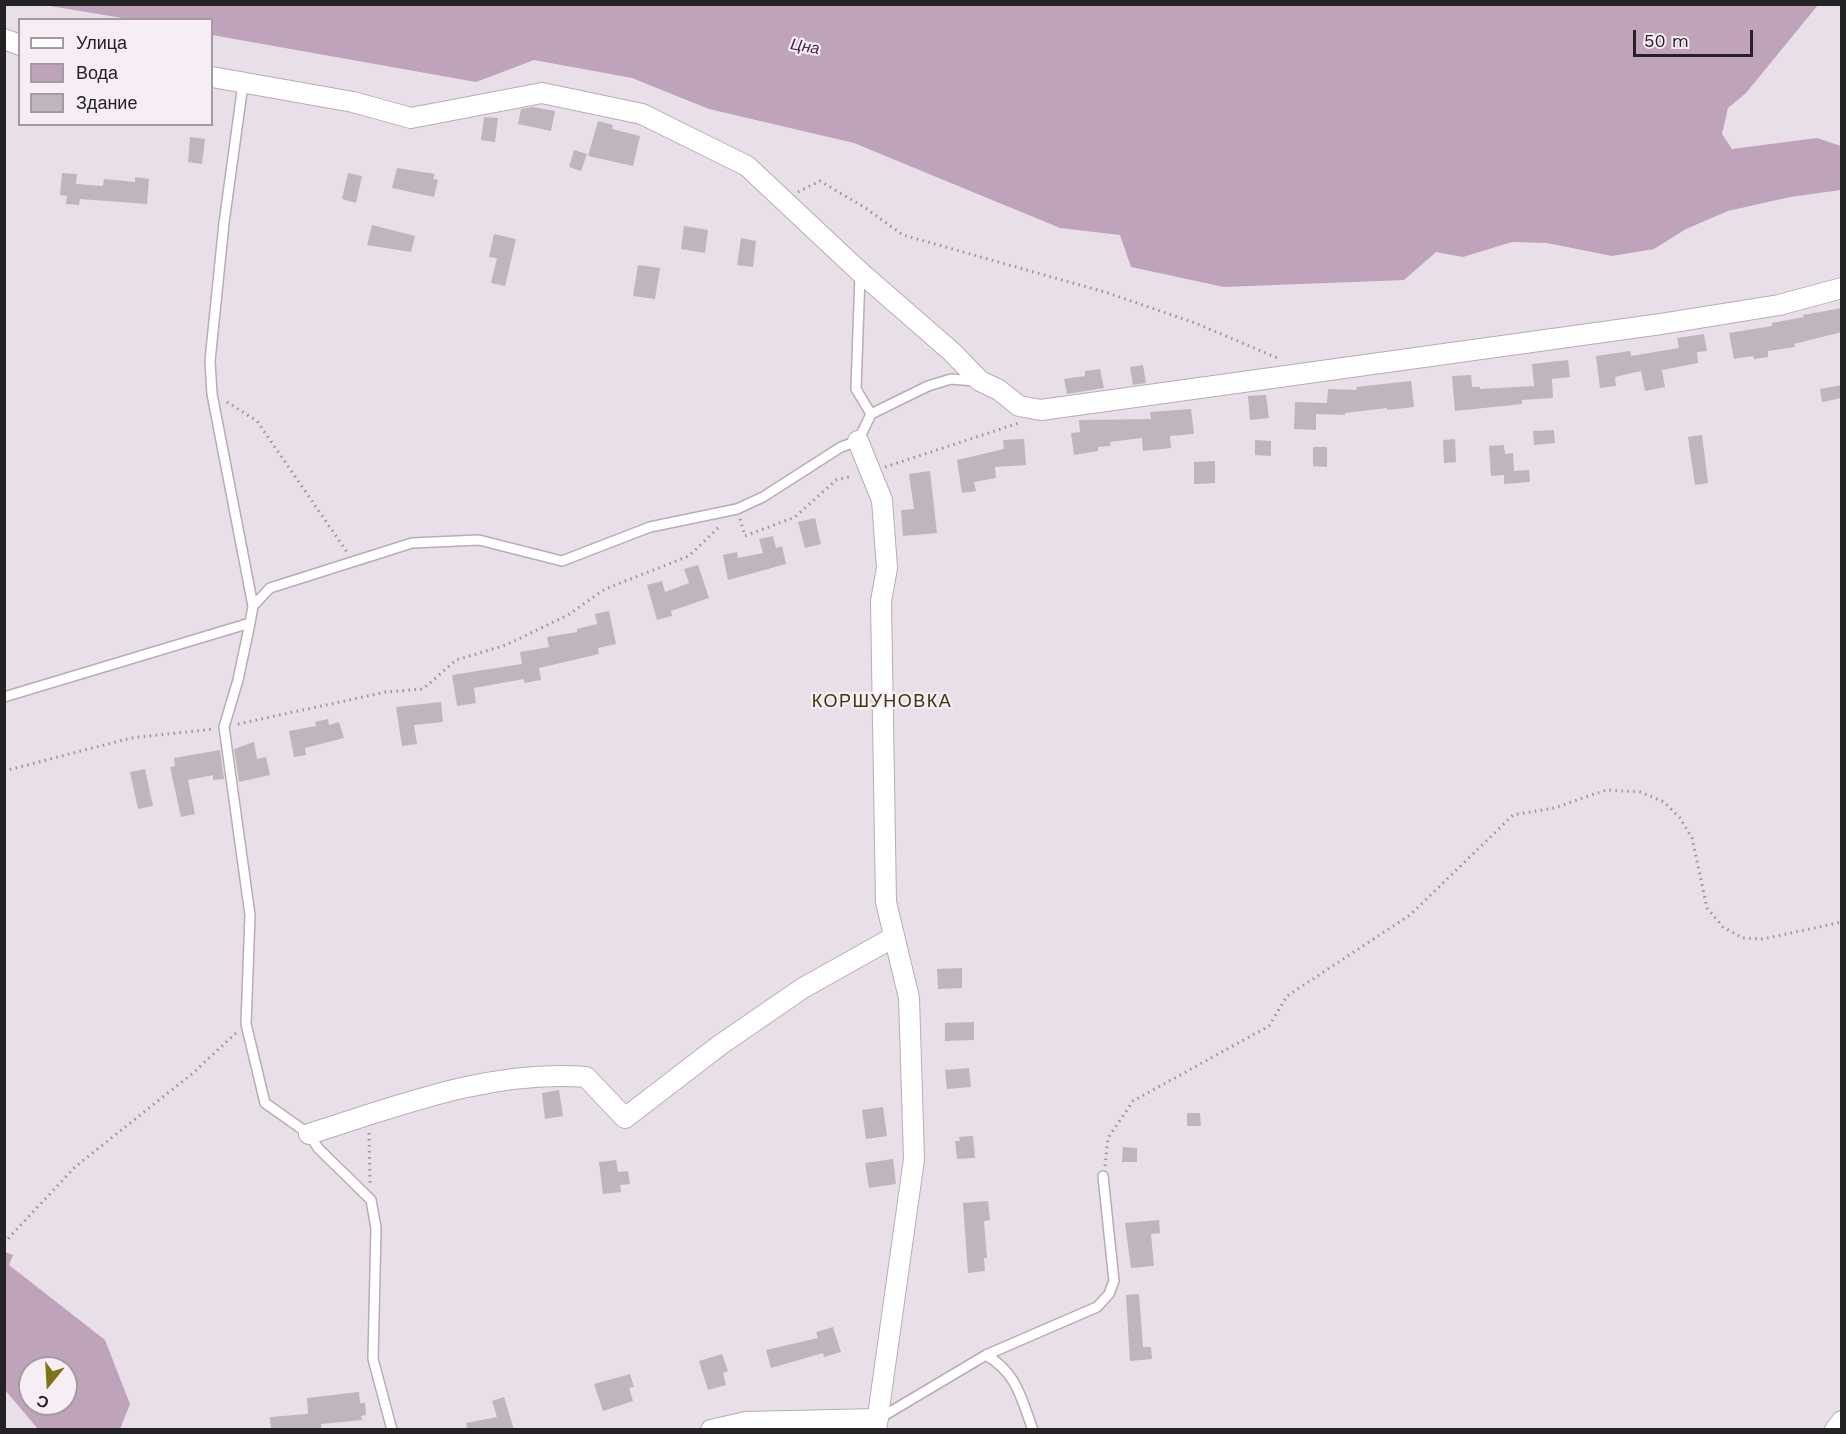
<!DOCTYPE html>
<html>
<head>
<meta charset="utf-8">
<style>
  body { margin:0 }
  #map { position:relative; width:1846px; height:1434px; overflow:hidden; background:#e9dfe8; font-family:"Work Sans",sans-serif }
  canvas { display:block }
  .frame { position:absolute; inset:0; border:6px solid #252225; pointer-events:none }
  .legend { position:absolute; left:18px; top:18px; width:195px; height:108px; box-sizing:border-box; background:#f6edf5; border:2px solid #a29ca2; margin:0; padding:8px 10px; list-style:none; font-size:18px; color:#252225 }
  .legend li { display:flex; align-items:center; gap:12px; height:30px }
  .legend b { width:30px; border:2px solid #a29ca2 }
  .north { position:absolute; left:18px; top:1356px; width:60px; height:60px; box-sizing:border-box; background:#f6edf5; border:2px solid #a29ca2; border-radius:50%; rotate:198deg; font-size:16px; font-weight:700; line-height:24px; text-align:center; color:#252225 }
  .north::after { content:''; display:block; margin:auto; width:21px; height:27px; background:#7e7315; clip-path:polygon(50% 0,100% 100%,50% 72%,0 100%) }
  .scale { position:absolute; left:1633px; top:30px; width:120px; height:27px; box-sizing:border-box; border:3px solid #252225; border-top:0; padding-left:8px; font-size:18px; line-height:21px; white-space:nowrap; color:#252225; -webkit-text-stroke:4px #f6edf5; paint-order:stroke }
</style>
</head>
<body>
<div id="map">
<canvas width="1846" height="1434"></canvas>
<div class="frame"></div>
<ul class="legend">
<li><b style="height:8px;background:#fff"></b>Улица</li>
<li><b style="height:16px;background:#bea3bb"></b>Вода</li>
<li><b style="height:16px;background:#beb5bd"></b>Здание</li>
</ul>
<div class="north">С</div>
<div class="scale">50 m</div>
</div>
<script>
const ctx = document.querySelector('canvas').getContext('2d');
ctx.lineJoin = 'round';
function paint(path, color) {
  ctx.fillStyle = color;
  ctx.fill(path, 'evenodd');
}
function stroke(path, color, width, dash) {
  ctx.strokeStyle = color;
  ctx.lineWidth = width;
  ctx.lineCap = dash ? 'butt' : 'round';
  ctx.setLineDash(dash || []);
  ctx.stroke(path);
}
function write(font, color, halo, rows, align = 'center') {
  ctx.font = font + ' "Work Sans",sans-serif';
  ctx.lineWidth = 4.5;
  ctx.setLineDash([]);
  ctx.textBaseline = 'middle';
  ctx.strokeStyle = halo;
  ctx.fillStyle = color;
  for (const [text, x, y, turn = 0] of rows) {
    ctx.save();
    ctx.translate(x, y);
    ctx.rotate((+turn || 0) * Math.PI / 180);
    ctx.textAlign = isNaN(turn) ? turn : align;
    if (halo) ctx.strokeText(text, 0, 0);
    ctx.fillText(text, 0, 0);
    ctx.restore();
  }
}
paint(new Path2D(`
  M44,5H1818L1746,93L1728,108L1722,134L1732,149L1817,138L1841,146V190L1790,197L1728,211L1686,229L1654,249L1612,256L1547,243L1512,242L1463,257L1436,252L1404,280L1224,287L1131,267L1120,235L1060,228L854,143L709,109L632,78L534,60L476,82L212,35V20L128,19Z
  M5,1252L13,1255L9,1265L105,1340L130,1404L120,1429H38L5,1390ZM30,1368H66V1404H30Z`), '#bea3bb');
paint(new Path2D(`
  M533,107L555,111L551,131L518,124L521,109Z
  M484,117L498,118L495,142L481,140Z
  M598,121L613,125L612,129L640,136L633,166L588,156Z
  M190,137L205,139L202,164L188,162Z
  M574,150L587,154L581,171L569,167Z
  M397,168L435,174L433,179L438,180L434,197L392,188Z
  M62,173L77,174L76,184L103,186L104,179L135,182V177L149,179L147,204L80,199L79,205L66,204L67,196L60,195Z
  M348,173L362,176L356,203L342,199Z
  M372,225L415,236L411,252L367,245Z
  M684,226L708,230L705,253L681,249Z
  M494,234L516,239L505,286L491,283L497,258L489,257Z
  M741,238L756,241L753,267L737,265Z
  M638,265L660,268L655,299L633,296Z
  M1842,308V332L1794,344L1795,347L1768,351V357L1754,359L1753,356L1734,359L1729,333L1772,326V323L1804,317L1803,315Z
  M1704,334L1707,351L1697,352L1698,363L1662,370L1665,387L1645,391L1641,371L1615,377L1616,386L1600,388L1596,356L1630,351L1631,356L1679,348L1677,338Z
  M1568,360L1570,377L1552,379L1553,398L1522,400V404L1455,411L1452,376L1471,375L1472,387H1480V389L1534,386L1532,364Z
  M1143,365L1146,383L1133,385L1130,367Z
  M1100,369L1104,388L1067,394L1064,379L1085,376V371Z
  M1411,381L1414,407L1387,410V408L1345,413V415L1316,414V430L1294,429L1295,402L1327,403L1328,389L1357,390L1356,387Z
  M1842,385V398L1822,402L1820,389Z
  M1266,395L1269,418L1250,420L1248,396Z
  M1191,409L1194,434L1170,436L1171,448L1143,451L1142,438L1110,442L1111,446L1098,447V451L1074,455L1071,433L1080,432L1079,420L1151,419L1150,412Z
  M1554,430L1555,443L1534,445L1533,431Z
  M1702,435L1708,483L1695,485L1688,437Z
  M1024,439L1026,465L995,467L996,478L974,482L976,491L962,493L957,460L1004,449L1003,440Z
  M1455,439L1456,462L1444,463L1443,440Z
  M1255,440L1271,441V456L1255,455Z
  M1504,445L1505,454L1513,453L1514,471L1529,470L1530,482L1504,484V475L1491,476L1489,446Z
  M1313,447H1327V467L1313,466Z
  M1215,461V483L1194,484V462Z
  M930,471L937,533L903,536L901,510L914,509L909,474Z
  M815,518L821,544L805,548L798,522Z
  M773,536L776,548L782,546L786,564L728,580L723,555L737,552L738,558L763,553L759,539Z
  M698,565L709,598L671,611L672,616L657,620L647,585L662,581L665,592L689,583L684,569Z
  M609,611L616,644L598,648L599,654L539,668L541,680L524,683V679L474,688L476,703L457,706L452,675L522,664L520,652L549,647L547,637L577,632V629L597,624L595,614Z
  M441,702L443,722L414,725L417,744L402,746L396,707Z
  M328,719L329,725L339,722L344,738L305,748L306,755L294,757L289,731L316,726L315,722Z
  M254,742L257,759L266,757L270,775L239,782L234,749Z
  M220,750L224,779L213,780V775L188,780L195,814L181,817L170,767L175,766L174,758Z
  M145,769L153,806L138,809L130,772Z
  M962,968V988L938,989L937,969Z
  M974,1022V1040L945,1041V1023Z
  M969,1068L971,1087L947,1089L945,1070Z
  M559,1090L563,1116L545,1119L542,1093Z
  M883,1107L887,1136L866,1139L862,1110Z
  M1187,1113H1200L1201,1126H1187Z
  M973,1136L975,1158L957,1159L955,1141H960L959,1137Z
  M1123,1147L1137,1148V1162H1122Z
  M893,1159L896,1184L869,1188L865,1163Z
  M616,1160L618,1172L628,1171L630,1184L620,1185L621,1192L603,1194L599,1162Z
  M988,1201L990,1220L984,1221L987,1258H984L985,1271L968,1273L963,1203Z
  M1159,1220L1160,1233L1151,1234L1154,1266L1131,1268L1125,1223Z
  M1139,1294L1143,1347H1151L1152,1359L1130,1361L1126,1295Z
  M833,1327L841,1352L824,1357L823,1353L771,1368L766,1350L818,1338L816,1332Z
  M722,1354L728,1371L723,1373L726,1385L708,1390L699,1361Z
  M630,1374L634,1387L629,1388L633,1401L603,1411L594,1384Z
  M359,1392L360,1403H365L366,1415L361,1416L362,1420L321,1424L322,1430H271L270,1417L308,1414L307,1398Z
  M504,1397L514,1430H467L466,1423L497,1417L492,1401Z`), '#beb5bd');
const lane = new Path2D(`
  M243,84L224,223L210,361L212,394L253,606
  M860,274L856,389L871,414
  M250,623L238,680L224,727L250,915L246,1024L265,1103L309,1134L318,1148L371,1200L376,1228L373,1359L392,1430
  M4,697L250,623L253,606L270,588L412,543L479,540L562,561L650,527L737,509L763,497L841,447L858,441L871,414L928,386L951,379L975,381
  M986,1355C1017,1373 1021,1398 1033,1430
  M880,1418L986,1355L1097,1307L1109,1294L1114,1281L1103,1176`);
const street = new Path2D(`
  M4,39L20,45
  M212,77L353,102L411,118L542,93L642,114L747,166L860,272L952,352L980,381L999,390L1019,406L1041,410L1661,324L1779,305L1842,288
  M858,441L882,500L887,568L881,601L886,902L909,998L914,1159L876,1430
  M309,1134C398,1106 492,1069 586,1077L625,1118L720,1045L803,988L894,937
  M711,1430L746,1422L878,1419
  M1835,1430L1842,1421`);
stroke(lane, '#b6adb5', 12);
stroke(street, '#b6adb5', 22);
stroke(new Path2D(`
  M798,192L820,181L864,207L903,235L1108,293L1195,323L1280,359
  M227,402L257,421L347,552
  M885,467L1019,423
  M740,519L745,536L795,517L836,480L853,476
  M238,724L386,692L423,689L456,660L506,645L568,615L605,589L689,556L721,525
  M4,771L131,738L214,729
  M369,1133L370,1183
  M1105,1166L1108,1138L1133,1101L1269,1026L1287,996L1410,915L1513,815L1554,808L1606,790L1640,792L1664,802L1680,818L1692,838L1707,908L1723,927L1743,938L1763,939L1842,922
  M4,1243L75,1167L193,1073L236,1033`), '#9a9299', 3, [1.5, 4.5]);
stroke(lane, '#fff', 9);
stroke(street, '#fff', 20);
write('italic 16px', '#431f41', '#f6edf5', [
  ["Цна",805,47,10]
]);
ctx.letterSpacing = '1.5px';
write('18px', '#3b360b', '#f6edf5', [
  ["КОРШУНОВКА",882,702]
]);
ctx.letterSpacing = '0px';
</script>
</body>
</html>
